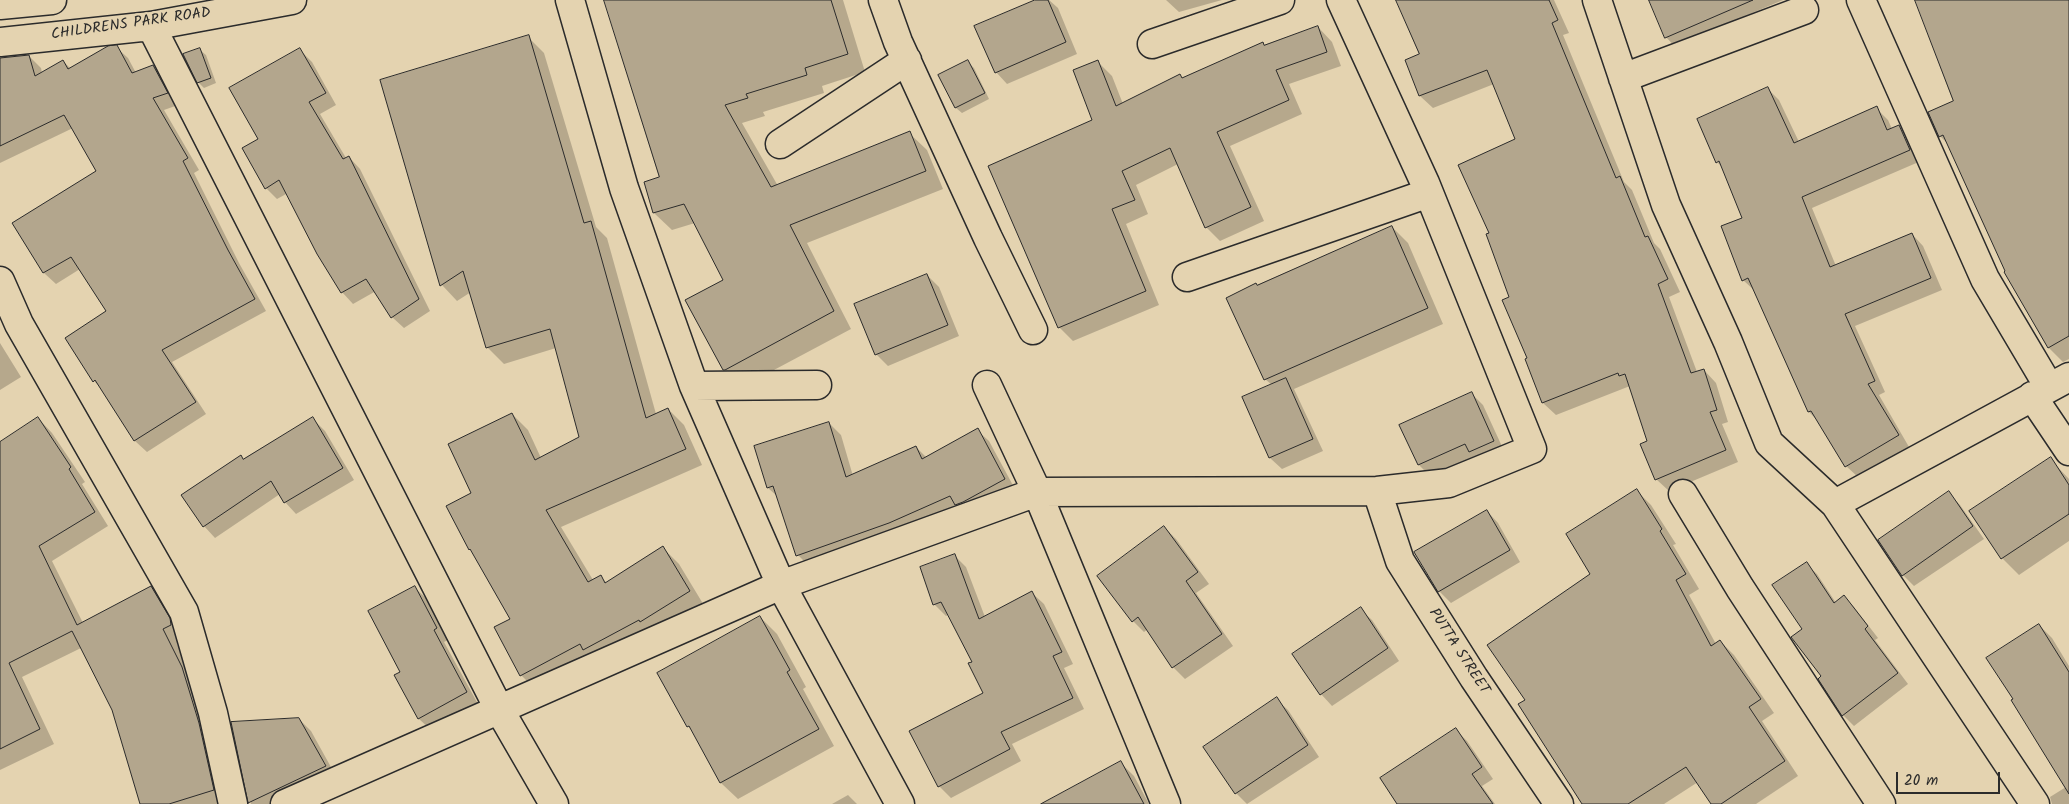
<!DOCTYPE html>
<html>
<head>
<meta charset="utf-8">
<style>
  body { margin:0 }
  #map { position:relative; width:2069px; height:804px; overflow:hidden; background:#e4d3b0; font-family:Kalam,sans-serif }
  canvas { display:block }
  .scale { position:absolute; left:1896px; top:772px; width:104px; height:22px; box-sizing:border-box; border:2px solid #2b2b2b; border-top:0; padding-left:6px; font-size:15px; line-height:18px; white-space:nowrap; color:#2b2b2b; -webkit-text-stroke:4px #e4d3b0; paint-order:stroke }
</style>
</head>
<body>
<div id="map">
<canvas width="2069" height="804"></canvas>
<div class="scale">20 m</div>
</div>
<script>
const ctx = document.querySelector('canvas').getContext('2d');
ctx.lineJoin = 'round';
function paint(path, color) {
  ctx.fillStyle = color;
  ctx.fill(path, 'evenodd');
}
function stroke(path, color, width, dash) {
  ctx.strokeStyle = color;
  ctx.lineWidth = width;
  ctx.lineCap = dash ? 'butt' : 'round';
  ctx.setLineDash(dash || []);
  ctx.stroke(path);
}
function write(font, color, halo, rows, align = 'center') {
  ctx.font = font + ' Kalam,sans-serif';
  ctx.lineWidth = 4.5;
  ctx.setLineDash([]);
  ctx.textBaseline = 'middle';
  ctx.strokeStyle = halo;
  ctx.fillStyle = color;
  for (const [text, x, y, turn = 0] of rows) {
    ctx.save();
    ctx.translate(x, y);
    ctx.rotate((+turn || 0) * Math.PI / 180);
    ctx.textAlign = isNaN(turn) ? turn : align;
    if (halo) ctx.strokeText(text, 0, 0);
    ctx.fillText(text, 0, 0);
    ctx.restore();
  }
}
paint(new Path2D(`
  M615,0H843L865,72L822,86L824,93L763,112L765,116L742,123L778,186L909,133L927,150L943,189L807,243L851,329L742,387L724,369L725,280L695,223L672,230L654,213L645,183L661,178Z
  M1038,0H1049L1058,8L1077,54L1007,84L996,72Z
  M1166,0H1222L1179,12Z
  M1413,0H1554L1569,33L1563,35L1624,182L1632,190L1654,243L1660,249L1680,292L1669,297L1697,372L1704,370L1716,383L1728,422L1722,424L1738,462L1669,491L1656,479L1648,442L1630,386L1556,415L1543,403L1527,360L1529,359L1490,233L1517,139L1494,84L1433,108L1420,96L1406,60L1421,55Z
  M1650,0H1783L1745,16L1747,19L1677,49L1666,37Z
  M1916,0H2069V359L2063,362L2049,348L2005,272H2007L1950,146L1940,136L1954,102Z
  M1318,27L1332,42L1341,66L1289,84L1302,114L1230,146L1264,221L1220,241L1206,227L1178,164L1136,185L1148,214L1126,224L1159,305L1073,341L1059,327L1094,120L1098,62L1112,76L1123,104L1180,76L1183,79L1263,44L1265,46Z
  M528,37L544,53L596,227L607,238L656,414L668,409L684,425L702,465L561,527L593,580L600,576L607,583L663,548L679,564L705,607L537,691L521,675L511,619L474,553L470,549L448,506L473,493L512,414L528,430L541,458L580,438L556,348L504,364L488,348L471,292L457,301L442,285L381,81Z
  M116,47L128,58L136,73L153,66L165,78L178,105L164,110L199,170L194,173L239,263L266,311L172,362L206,414L147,452L135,441L103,390L94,381L108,312L80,269L56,284L44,273L14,223L98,172L73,128L0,163V59L29,56L41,68L42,73L63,61L71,69Z
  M200,50L206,55L216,83L204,88L198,82Z
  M300,50L312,62L336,105L320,114L346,158L349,157L360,169L430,311L404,328L392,317L376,291L353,304L342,292L288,193L277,199L266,188L260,139Z
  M968,62L974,68L989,99L962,113L956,108L940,75Z
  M1768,89L1779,100L1799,142L1876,108L1888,120L1892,129L1899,126L1911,138L1921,161L1812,208L1836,266L1912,234L1923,246L1942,290L1855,326L1885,392L1879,395L1909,447L1858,477L1846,466L1820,423L1809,412L1756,292L1743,280V218L1723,168L1717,162Z
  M1392,227L1408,243L1443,324L1294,389L1323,451L1282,469L1270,458L1243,398L1272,385L1265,379Z
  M927,275L939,287L959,336L888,366L877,355L856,305Z
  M0,343L21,377L0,390Z
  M1472,394L1483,405L1505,453L1481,463L1475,456L1430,476L1419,465L1401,426Z
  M38,418L52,433L85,482L82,484L108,526L52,561L83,623L151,588L166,602L185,640L177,644L196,683L228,804H142L113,709L81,648L22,677L54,744L0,770V443Z
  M313,419L325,431L354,480L296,514L285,502L280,494L215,538L204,526L244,460Z
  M829,423L841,435L853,476L916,447L927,458L977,430L989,441L1016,491L809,566L798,555L778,497L768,488Z
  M2050,459L2069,479V541L2019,575L2002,558Z
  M1637,491L1651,505L1676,544L1673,545L1699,589L1689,595L1716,644L1720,641L1734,655L1774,713L1762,721L1798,776L1756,804H1712L1698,782L1664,804H1583L1527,700Z
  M1949,493L1960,505L1984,539L1914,586L1903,575Z
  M1487,511L1498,523L1520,562L1451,603L1439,591Z
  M1164,527L1176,539L1209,584L1196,593L1233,646L1185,679L1173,667L1148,629L1144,632L1133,621Z
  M955,556L966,567L985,617L1032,593L1044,604L1073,664L1064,668L1084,709L1012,744L1021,761L951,798L939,786L984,693L973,662L949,614L946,616L934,604Z
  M1806,564L1817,574L1836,603L1844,597L1854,607L1878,638L1875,640L1908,684L1854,726L1843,715L1820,679L1823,677L1803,629Z
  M415,588L427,599L448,640L444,642L478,704L431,730L419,719L396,676L402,673Z
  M1360,609L1372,620L1399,661L1332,706L1321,694Z
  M760,617L777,634L806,687L803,689L834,746L738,799L721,783L694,733L688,726Z
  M2039,625L2052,638L2069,666V804H2052L2050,797L2066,787Z
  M1276,699L1288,710L1319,757L1247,804L1236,793L1205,747Z
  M299,719L311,731L337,778L282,804H251L233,724Z
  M1456,730L1467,741L1493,779L1482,786L1495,804H1399Z
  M1121,763L1134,776L1149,804H1043Z
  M848,795L857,804H832Z`), '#0003');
const building = new Path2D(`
  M604,0H831L848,54L805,68L807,75L746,94L748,98L725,105L771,187L910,131L926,171L790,225L834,311L725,370H723L685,300L723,280L684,204L653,213L644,182L659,177Z
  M1035,0H1048L1066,42L995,73L974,26Z
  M1396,0H1549L1558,20L1552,23L1616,178L1620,176L1645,237L1648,236L1668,279L1658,284L1691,373L1704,369L1717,410L1710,412L1726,450L1655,480L1640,444L1647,441L1625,374L1619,376L1618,373L1542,403L1525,359L1527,358L1502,300L1509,297L1486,234L1489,233L1458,165L1515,139L1487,70L1419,96L1405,60L1419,54Z
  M1649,0H1753L1665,38Z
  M1915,0H2069V336L2048,348L2004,272L2005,271L1943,135L1939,137L1928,112L1953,101Z
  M1318,26L1327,52L1276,70L1289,100L1217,132L1251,207L1205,228L1170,148L1122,171L1135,200L1112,209L1146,291L1058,328L988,166L1092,120L1073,70L1098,60L1116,106L1180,74L1182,78L1263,42L1264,45Z
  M529,35L584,223L591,221L646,418L668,408L686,449L546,510L588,582L601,575L605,583L663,546L690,591L640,622L639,620L583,650L580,644L520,676L494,627L510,619L470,549L469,550L446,506L471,493L448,444L512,413L535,460L579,437L550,329L486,348L463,271L440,286L380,80Z
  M117,45L132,73L153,65L168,93L153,98L188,158L183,161L228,250L255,299L162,350L196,402L134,441L95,380L93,382L65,338L106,311L71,257L43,273L12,223L96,171L64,115L0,146V58L29,55L35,76L63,60L68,69L108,46Z
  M200,48L211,78L197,83L183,54Z
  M300,48L326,93L309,102L343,159L349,156L419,299L391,318L366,279L341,293L317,254L279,180L265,189L242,148L258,139L229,88Z
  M968,60L985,93L955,108L938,75Z
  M1768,87L1794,143L1877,106L1887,130L1899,125L1910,150L1802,197L1830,267L1912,233L1931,278L1845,314L1875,381L1868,384L1899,435L1845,467L1811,411L1808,412L1748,278L1742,281L1721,226L1742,218L1719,161L1716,163L1697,119Z
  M1392,226L1428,308L1264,380L1226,298L1256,283L1257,285Z
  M927,274L948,325L875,355L854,304Z
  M1286,378L1313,439L1269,458L1242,397Z
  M1472,392L1494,441L1469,452L1465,444L1418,465L1399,425Z
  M38,417L71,467L69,469L95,512L39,546L77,625L151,586L170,618L171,625L163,629L182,667L199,723L214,790L169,804H140L112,710L72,631L9,663L40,729L0,749V442Z
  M313,417L343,468L284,503L271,481L203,527L181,495L241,455L243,459Z
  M829,422L846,477L916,446L922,459L978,428L1005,479L963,502L955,505L950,496L889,523L796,556L773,486L767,488L754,446Z
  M2051,457L2069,485V514L2001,559L1969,511Z
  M1637,489L1662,529L1660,531L1686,574L1676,580L1711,646L1720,640L1761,699L1749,707L1785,761L1721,804H1711L1686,767L1628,804H1582L1518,704L1525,700L1487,645L1590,574L1566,534Z
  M1949,491L1973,526L1902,576L1878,540Z
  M1487,510L1510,550L1438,592L1414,552Z
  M1164,526L1198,572L1186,581L1222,634L1172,668L1138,617L1132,622L1097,576Z
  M955,554L979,619L1032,591L1062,652L1053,656L1073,698L1001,732L1010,749L938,787L909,731L983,693L968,663L972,662L941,602L933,605L920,567Z
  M1807,562L1834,603L1844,595L1868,626L1865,629L1898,673L1842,716L1818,679L1821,676L1791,637L1802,629L1772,585Z
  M415,586L437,628L434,630L467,692L418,719L394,675L400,672L368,611Z
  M1361,607L1388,648L1320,695L1292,654Z
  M760,616L790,670L787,672L819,729L720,783L689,726L687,727L657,673Z
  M2039,624L2069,672V794L2011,700L2013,699L1986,658Z
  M1277,697L1308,745L1235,794L1203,747Z
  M299,718L326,766L248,803L231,722Z
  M1456,728L1482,767L1472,774L1493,804H1397L1380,778Z
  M1121,761L1144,804H1041Z`);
paint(building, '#b3a68d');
stroke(building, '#2b2b2b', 1);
const minor = new Path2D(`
  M570,0L624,188L694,386L781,585L900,804
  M883,0L898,42L988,238L1033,330
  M1597,0L1666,205L1728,342L1769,443L1835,504L2035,804
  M1861,0L1985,279L2049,387
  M0,5L52,0
  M151,26L499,709L554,804
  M0,42L151,26L292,0
  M1152,44L1280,0
  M1623,78L1804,10
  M780,144L907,60
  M1187,277L1429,193
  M0,281L19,324L184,612L213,713L233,804
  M987,385L1037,492L1166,804
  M694,386L817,385
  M2032,396L2069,451
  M1377,491L1400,561L1474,678L1559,804
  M1683,494L1740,588L1881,804
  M1835,504L2069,377
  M285,804L781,585L1037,492L1377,491L1449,483L1532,449L1425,183L1341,0`);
stroke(minor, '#2b2b2b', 31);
stroke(minor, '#e4d3b0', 28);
write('15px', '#2b2b2b', '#e4d3b0', [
  ["CHILDRENS PARK ROAD",131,25,-8],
  ["PUTTA STREET",1458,652,57]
]);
</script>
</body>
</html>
